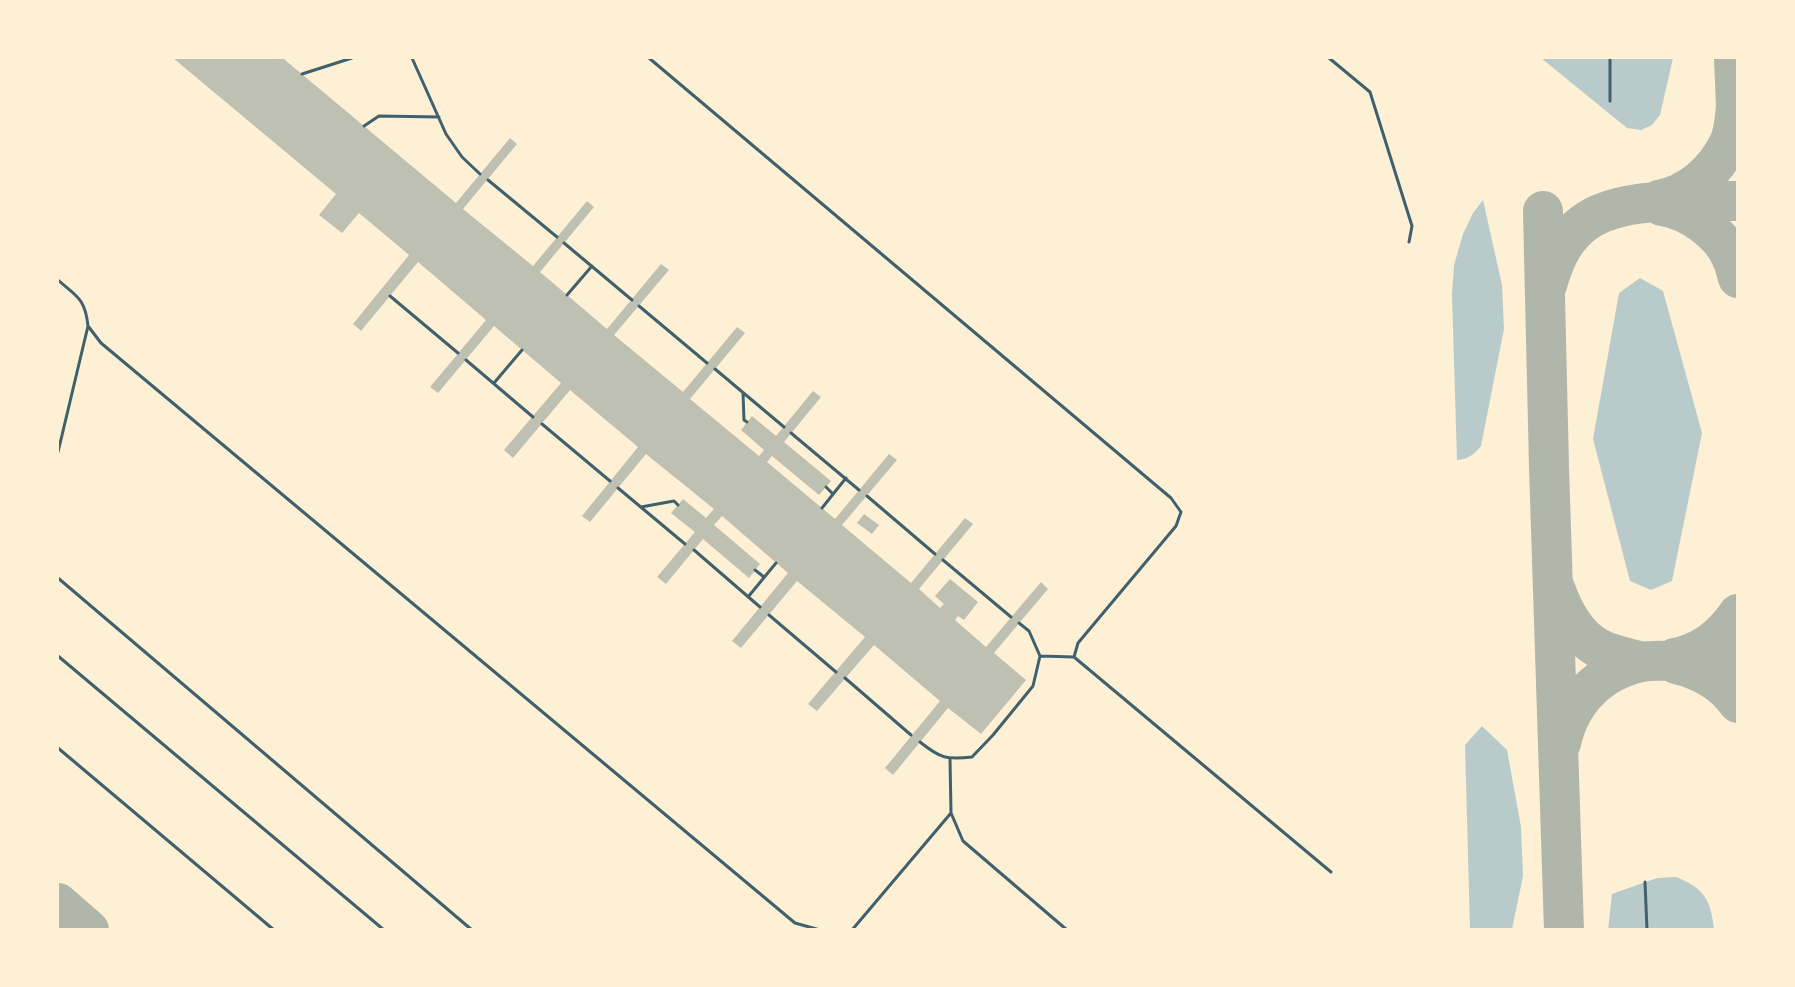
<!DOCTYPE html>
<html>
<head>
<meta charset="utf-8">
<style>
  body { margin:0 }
  #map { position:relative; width:1795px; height:987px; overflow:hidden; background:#fdf0d5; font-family:"Fira Sans",sans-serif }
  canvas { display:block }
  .frame { position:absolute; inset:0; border:59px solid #fdf0d5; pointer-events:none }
</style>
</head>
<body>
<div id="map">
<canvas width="1795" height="987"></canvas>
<div class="frame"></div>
</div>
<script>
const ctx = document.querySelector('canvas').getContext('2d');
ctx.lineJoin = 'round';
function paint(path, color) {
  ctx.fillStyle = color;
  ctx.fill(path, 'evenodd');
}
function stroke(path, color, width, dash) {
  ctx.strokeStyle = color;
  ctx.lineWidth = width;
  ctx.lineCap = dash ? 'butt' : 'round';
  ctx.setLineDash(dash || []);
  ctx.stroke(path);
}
paint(new Path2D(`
  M1541,58H1673L1660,115L1652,125L1641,130L1627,128Z
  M1483,200L1502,285L1504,329L1481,446C1474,455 1468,459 1457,460L1452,295L1454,265L1463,234L1473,213Z
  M1640,278L1663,291L1702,433L1672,581L1651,590L1630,581L1593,439L1619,293Z
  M1482,726L1507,750L1521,827L1523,876L1512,929H1470L1465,745Z
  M1676,877C1704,888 1711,900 1714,929L1608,930L1612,894L1657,878Z`), '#b9caca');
stroke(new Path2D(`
  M1734,58L1737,131
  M1659,200C1690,194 1715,172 1729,143C1734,132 1735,118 1736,105
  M1662,206C1689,210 1722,233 1732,259C1735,265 1736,272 1738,278
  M1543,211L1549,467L1564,930
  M1547,285C1553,264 1561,243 1578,228C1614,194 1691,202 1738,201
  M1555,588C1563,611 1575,635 1598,648C1611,655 1628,658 1643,662
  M1675,658C1701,653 1723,636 1738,614
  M1676,664C1702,670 1723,682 1738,703
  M1561,743C1570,701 1599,671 1642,662C1653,660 1665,661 1676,661C1697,660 1717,660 1738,660
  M58,903L89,930`), '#b1b6ab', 40);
paint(new Path2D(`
  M173,58H285V60L456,203L510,138L517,144L463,209L533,266L587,201L594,207L540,272L607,329L661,264L669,270L614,335L683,392L737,327L745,333L690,399L759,456L764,450L741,430L752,416L776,436L813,391L821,397L784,442L831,481L819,495L772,456L767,462L835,519L889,454L897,460L842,525L911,583L965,518L973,524L919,589L940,608L944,604L935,596L950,579L978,602L964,620L958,616L955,620L986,647L1041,582L1048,589L994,653L1026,680L981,734L948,708L893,775L885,768L940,701L874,645L817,711L808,704L865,637L797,581L741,648L732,641L788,573L722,516L714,525L760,564L749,578L703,539L666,584L657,577L695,532L671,513L683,499L706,518L714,509L646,454L590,522L582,516L638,447L570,390L513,458L504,450L561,383L494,326L438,393L430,387L486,320L418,262L361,331L353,324L409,255L359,213L342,233L319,215L336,194Z
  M864,514L879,525L872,534L857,523Z`), '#bec0b2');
stroke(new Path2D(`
  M412,58L446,134L462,157L480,174
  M649,58L1171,498L1181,512L1176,526L1078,643L1074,657L1040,656
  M1329,58L1370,92L1412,226L1409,242
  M302,74L352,58
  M1610,101V58
  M364,126L379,116L439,117
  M488,180L557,237
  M564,243L632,300
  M58,280C77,297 85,298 88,326L58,452
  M567,295L592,266
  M390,296L458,353
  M639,306L707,363
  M88,326L101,343L795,923L820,930
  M466,360L533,417
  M715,369L784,427
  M494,383L522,350
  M743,393L744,420L747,422
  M542,424L610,481
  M791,433L859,490
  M826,487L833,494
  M618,488L685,544
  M867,496L935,554
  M641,507L674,501L678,505
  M822,508L846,478
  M694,550L760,607
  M943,560L1011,617
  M755,570L764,577
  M58,578L472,930
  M748,597L776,563
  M769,615L836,672
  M58,656L384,930
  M1074,657L1331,872
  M845,678L911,735
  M920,742C940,758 946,760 972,757L993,735L1033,686L1040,656L1029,631L1019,623
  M58,748L274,930
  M950,759L951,813L963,841L1067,930
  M1645,882L1647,930
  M852,930L951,813`), '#3f606c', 3);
</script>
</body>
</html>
